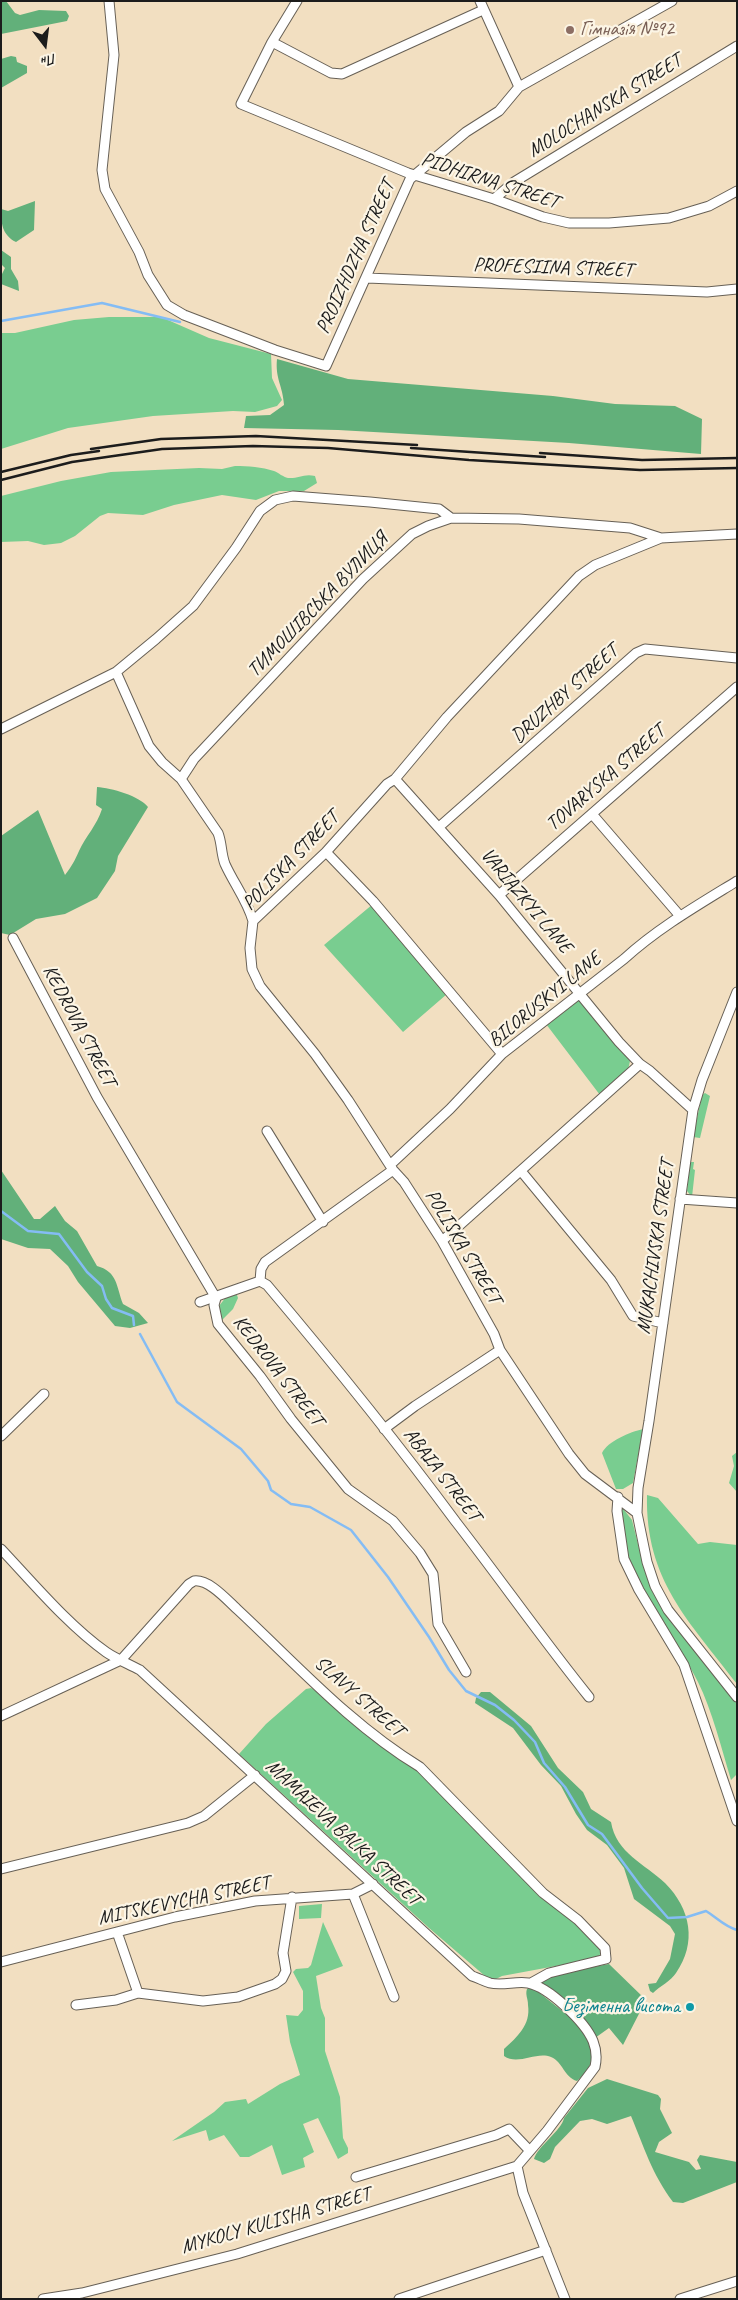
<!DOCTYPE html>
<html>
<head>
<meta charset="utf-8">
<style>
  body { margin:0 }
  #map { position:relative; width:738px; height:2300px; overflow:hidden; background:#f2dfc1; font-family:Caveat,sans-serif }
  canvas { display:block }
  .frame { position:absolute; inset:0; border:2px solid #1c1c1c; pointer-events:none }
  .north { position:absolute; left:20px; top:20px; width:50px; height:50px; -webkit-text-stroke:4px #fcf5e5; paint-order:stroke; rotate:165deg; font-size:14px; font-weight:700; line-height:20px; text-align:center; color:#1c1c1c }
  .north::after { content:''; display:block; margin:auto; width:18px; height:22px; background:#1c1c1c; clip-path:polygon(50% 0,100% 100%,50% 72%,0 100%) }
</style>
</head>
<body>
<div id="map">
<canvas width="738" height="2300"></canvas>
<div class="frame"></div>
<div class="north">Пн</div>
</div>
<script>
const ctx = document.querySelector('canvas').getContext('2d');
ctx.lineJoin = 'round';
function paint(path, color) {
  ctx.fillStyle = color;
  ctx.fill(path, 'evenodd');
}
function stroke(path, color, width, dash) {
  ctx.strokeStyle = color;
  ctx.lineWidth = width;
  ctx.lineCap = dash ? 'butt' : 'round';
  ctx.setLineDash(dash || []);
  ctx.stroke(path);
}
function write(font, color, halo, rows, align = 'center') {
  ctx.font = font + ' Caveat,sans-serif';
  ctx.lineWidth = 4.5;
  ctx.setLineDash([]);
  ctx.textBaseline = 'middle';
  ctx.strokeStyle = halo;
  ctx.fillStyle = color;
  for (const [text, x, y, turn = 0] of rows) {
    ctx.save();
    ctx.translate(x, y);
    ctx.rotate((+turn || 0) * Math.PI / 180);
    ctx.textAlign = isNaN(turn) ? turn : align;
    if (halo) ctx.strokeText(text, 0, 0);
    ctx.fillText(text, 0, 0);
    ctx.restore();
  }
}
paint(new Path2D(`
  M109,317H161L209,338L271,354L272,378L282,400L277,406L255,412L233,411L153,416L68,428L1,449V333H15L74,320Z
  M235,466C248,466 262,467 274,471C279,473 283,477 288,478C298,479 304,473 315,476L317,483L304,491H279L256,500L222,495L174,505L143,515L108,513L100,516L75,536L61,543L44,545L28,541L1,542V496L61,481L111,472L199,468L222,469Z
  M373,904L447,994L403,1032L324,945Z
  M578,999L582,1001L630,1061L628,1070L600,1095L546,1024Z
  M705,1093L710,1096L700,1138L693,1137L702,1095Z
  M690,1162H694L693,1169L695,1170L692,1197L687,1191Z
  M232,1295H237L238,1298L233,1309L221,1321L219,1306L226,1297Z
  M643,1429L633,1483L623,1489H616L602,1453C608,1441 630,1432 643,1429Z
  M737,1452V1492L729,1483L734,1466L732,1456Z
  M647,1495L658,1498L698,1544L710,1542L737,1545V1684C689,1621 645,1580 647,1495Z
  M621,1506L632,1520L643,1564L665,1612L737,1703V1774L731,1780C722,1750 712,1710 698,1682C670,1624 616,1574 621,1506Z
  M311,1688L319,1693L418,1770L541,1896L578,1924L601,1950L599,1958L502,1976L494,1980L485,1976L429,1928L239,1754L266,1724L306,1689Z
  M322,1904L321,1918L299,1919V1906Z
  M323,1922L343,1966L316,1976L321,2008L325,2018V2051L340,2097L343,2138L348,2148V2153L338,2159L318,2118L303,2124L314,2152L303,2158L305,2167L282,2175L272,2145L249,2157H240L224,2135L209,2141L206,2130L172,2141L214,2112L225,2102L246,2099L248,2104L280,2084L300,2075L290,2042L286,2015L298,2016L303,2010V1991L293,1972L296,1969L308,1968L311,1965Z`), '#79cd90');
paint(new Path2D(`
  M1,1H6L15,13L20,15L39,10L66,11L69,16L67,21L1,34Z
  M11,56L16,57L17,62L27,66V73L1,88V59Z
  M35,201L34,230L16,242C2,235 1,223 1,209L8,211Z
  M1,250L11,257V269L18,281L19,291L1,284V276L5,268L1,264Z
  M277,359L348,379L553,396L615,404L675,406L702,419L701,454L569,443L338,430L244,428L246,416L270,415L284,405C283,386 275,379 277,359Z
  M97,787C111,788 140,796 148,807L118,856L115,871L97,898L65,914L36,919L10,935L1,933V836L38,810L65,875C72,866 75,860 79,851C86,836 97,825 102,809L96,805Z
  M1,1170L34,1219H40L55,1206L65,1221L77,1231L97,1266C118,1272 116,1286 123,1304L139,1313L148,1323L130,1328L115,1326L78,1282L68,1266L50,1249L28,1248L1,1239Z
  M481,1692H490L531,1726L558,1768L583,1792L591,1809L611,1822C616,1853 645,1864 665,1883C691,1909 697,1943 676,1973C671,1981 660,1986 653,1993L650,1991L648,1984L656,1983L670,1959L675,1934L670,1926L634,1899L624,1868L607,1845L587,1830L576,1814L561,1786L541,1765L513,1728L475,1703L476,1698Z
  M609,1964L644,1998V2004L623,2045L609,2028L595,2038L538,1983L550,1975Z
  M532,1987L580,2025L585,2031L594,2055C590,2066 586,2074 577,2081C564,2077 563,2062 551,2057C536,2051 518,2066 504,2056V2049C517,2037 531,2025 528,2005C528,1998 525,1995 527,1989Z
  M607,2079L658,2095L661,2099L660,2109L672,2133L659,2142L655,2152L689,2162L696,2170L701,2169L697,2160L700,2155L737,2162V2182L683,2203L673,2202C652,2174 644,2147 631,2116L607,2124L592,2119L580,2121L555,2147L550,2159L544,2163L534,2159C537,2147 562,2130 564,2118L588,2088Z`), '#62b07a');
stroke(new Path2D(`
  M1,321L102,303L180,322
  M1,1211L28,1231L59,1234L87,1272L102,1286L106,1299L112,1308L133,1316L134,1325
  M140,1334L177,1402L241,1449L268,1481L271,1490L291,1504L310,1507L351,1530L388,1577L429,1637L449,1670L466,1691L495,1705L514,1720L535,1742L544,1763L565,1787L588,1825L602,1834L642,1888L668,1918L687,1917L706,1911C716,1917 725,1927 737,1930`), '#84bcf4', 2.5);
const minor = new Path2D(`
  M109,1L114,55L102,170L105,189L139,252L148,275L167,305L184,315L275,350L326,366L410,179L466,132L499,111L519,87L672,1
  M297,1L272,42L241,104L408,173L494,199L543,217L569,223H609L669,218L709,206L737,191
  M480,1L519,87
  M272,42L331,73L342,74L483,10
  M494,199L514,182L737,46
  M367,278L707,292L737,289
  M116,672L149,746L162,762L181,779L218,833C222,843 221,854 225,864C234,884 247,900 253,921
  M1,729L116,672L156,639L193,606L236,548L260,511L275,500L293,496L370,502L439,509L451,518
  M181,779L194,759L363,579L412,534L428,526L451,518L519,519L630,528L661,538
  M395,779L499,895L619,1042L640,1064L650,1071L693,1110
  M592,814L680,916
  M439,827L636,653L645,649L737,658
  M326,852L373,901L502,1054
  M499,895L737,687
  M13,938L97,1097L216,1298L214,1305L218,1324L260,1376L291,1419L348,1489L393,1521L420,1553L433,1574L438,1624L466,1672
  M737,992L702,1080L693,1110L649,1421L638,1488L637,1513L647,1562L655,1586L668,1610L737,1697
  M267,1131L323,1222
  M390,1165L450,1109L502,1054L624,959C658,928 698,905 737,881
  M521,1171L611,1280L633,1316L663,1323
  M680,1199L737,1203
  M442,1241L640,1064
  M260,1281L267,1285C332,1362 396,1441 456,1522C501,1580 543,1640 589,1697
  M200,1302L260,1281L261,1269L265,1262L393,1170
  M384,1429L415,1406L500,1350
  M1,1436L44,1394
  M618,1497L617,1511L624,1559L639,1590L684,1665L737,1821
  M637,1513L585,1474L569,1454L500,1350L494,1334L442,1241L404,1182L393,1170L348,1100L315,1054L260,986L252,969L250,948L253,921L326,852L387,784L395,779L447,717L579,576L595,565L661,538L737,534
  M1,1549C33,1583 68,1625 106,1652C116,1659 129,1664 140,1670L472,1976C478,1978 484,1981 490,1983C502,1986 516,1981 528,1983C549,1987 585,2022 593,2041C597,2051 597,2058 595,2067L547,2131L517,2166
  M1,1716L121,1660L189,1584L194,1581C209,1579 227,1600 238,1610C297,1665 351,1725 420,1767L543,1893L578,1920L605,1948L606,1959L549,1973L531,1983
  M1,1869L188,1823L204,1816L255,1775
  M353,1894L394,1997
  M117,1932L138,1993
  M1,1962L175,1917L255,1901L353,1894L373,1884
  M76,2005L116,2000L138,1993L203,2001L238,1997L275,1984L282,1979L286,1971L283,1953L292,1897
  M517,2166L523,2193L565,2299
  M356,2177L496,2135L509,2129L530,2151
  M43,2299L82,2293L237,2254L517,2166
  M399,2299L546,2250
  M680,2299L737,2281`);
stroke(minor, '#676056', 11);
stroke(minor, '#fff', 9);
stroke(new Path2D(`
  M411,448L545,457
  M91,449L161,439L256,436L417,445
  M540,453L642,460L737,458
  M1,472L71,455L99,451
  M1,480L72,462L162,449L253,446L328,448L469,460L640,470L737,468`), '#1c1c1c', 2.5);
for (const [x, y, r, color] of [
  [570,30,5,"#8d6e63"],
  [690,2007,5,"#0f9aa8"]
]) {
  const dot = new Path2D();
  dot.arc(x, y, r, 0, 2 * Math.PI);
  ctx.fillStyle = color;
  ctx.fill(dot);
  stroke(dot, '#fcf5e5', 2);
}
write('20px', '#785e54', '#fcf5e5', [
  ["Гімназія №92",580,30]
], 'left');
write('20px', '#1c1c1c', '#fcf5e5', [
  ["MOLOCHANSKA STREET",605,106,-32],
  ["PIDHIRNA STREET",490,181,18],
  ["PROIZHDZHA STREET",356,257,-66],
  ["PROFESIINA STREET",553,268,2],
  ["ТИМОШІВСЬКА ВУЛИЦЯ",318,605,-46],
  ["DRUZHBY STREET",565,694,-42],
  ["TOVARYSKA STREET",606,778,-41],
  ["POLISKA STREET",291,861,-46],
  ["VARIAZKYI LANE",526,901,50],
  ["BILORUSKYI LANE",545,1000,-39],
  ["KEDROVA STREET",79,1026,62],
  ["POLISKA STREET",463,1247,59],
  ["MUKACHIVSKA STREET",656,1247,-82],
  ["KEDROVA STREET",278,1371,52],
  ["ABAIA STREET",442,1475,52],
  ["SLAVY STREET",359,1697,41],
  ["MAMAIEVA BALKA STREET",343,1833,43],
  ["MITSKEVYCHA STREET",184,1901,-12],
  ["MYKOLY KULISHA STREET",276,2221,-16]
]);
write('20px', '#0d838f', '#fcf5e5', [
  ["Безіменна висота",680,2007]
], 'right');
</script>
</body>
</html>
